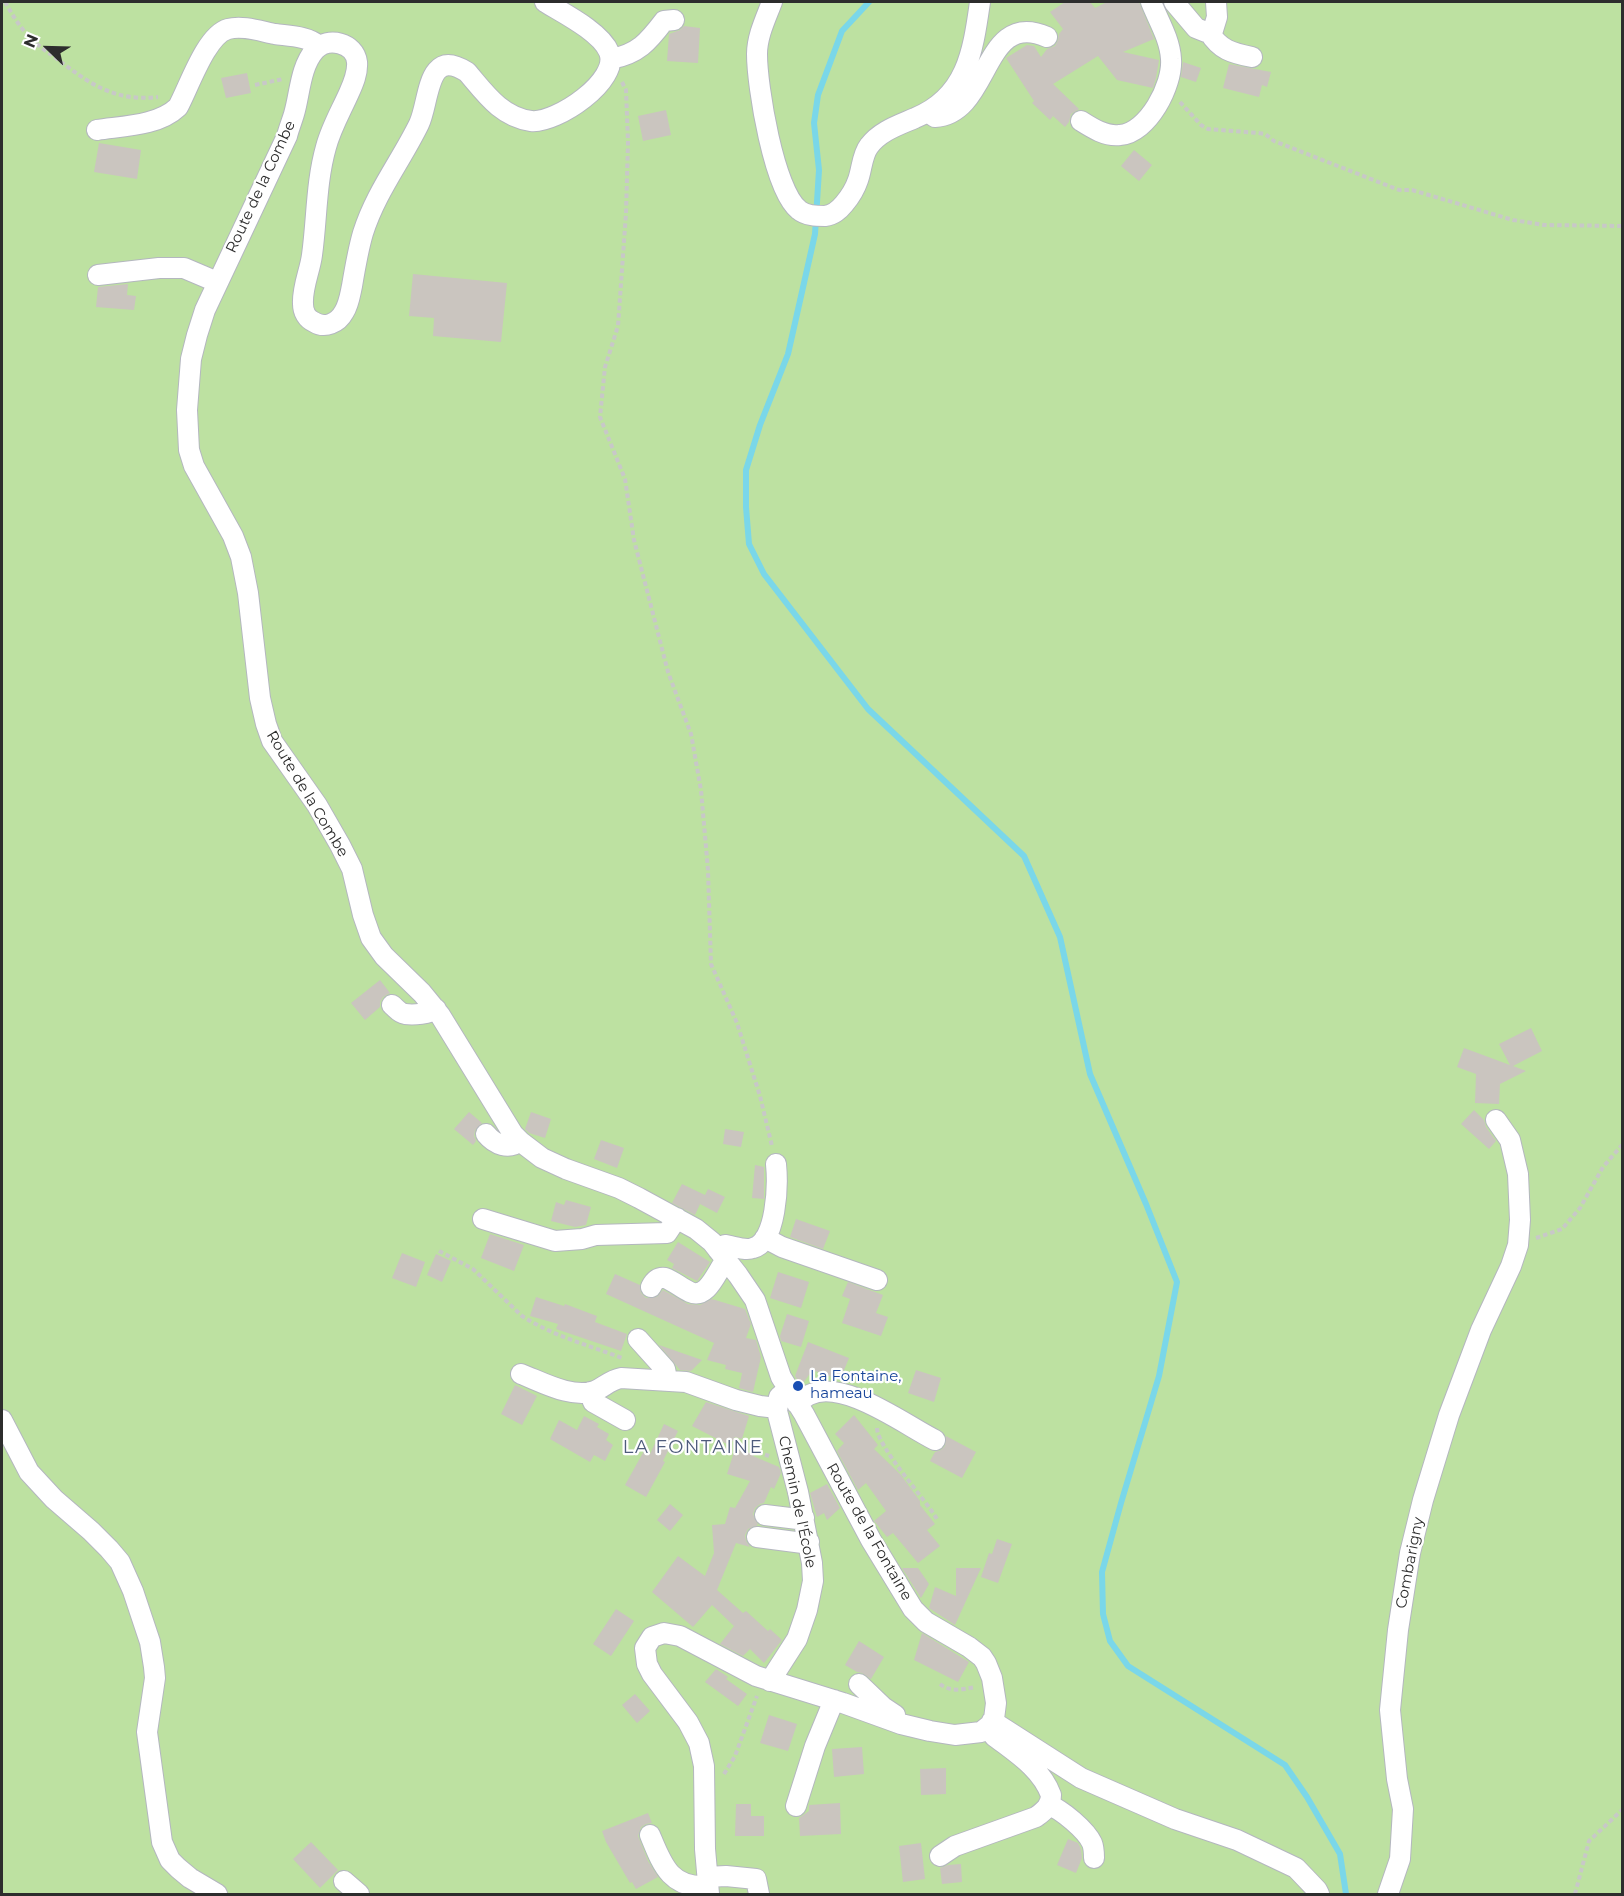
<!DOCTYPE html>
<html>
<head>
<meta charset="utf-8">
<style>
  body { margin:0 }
  #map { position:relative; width:1624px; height:1896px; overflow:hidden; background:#eee7e1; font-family:Montserrat,sans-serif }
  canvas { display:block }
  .frame { position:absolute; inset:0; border:3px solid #2d2d2d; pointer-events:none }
  .north { position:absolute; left:18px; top:18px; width:60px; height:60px; -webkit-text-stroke:4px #fff; paint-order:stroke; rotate:293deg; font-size:16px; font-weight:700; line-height:24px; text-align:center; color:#2d2d2d }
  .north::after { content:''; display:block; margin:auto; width:21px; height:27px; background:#2d2d2d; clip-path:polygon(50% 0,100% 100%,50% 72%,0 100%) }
</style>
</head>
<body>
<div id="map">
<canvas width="1624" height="1896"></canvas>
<div class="frame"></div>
<div class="north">N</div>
</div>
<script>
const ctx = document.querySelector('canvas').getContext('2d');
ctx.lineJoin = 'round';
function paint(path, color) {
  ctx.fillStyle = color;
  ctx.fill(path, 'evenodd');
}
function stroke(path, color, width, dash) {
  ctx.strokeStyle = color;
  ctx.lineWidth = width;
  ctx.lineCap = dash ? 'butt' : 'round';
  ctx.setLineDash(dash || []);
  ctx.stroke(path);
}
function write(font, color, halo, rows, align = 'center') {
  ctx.font = font + ' Montserrat,sans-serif';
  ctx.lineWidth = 4.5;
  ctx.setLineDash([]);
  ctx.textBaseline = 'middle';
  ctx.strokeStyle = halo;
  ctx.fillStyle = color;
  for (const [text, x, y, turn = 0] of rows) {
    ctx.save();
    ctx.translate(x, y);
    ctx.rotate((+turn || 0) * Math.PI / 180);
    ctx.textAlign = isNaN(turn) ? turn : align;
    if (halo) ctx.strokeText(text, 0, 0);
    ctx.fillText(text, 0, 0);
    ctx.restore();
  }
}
paint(new Path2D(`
  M2,2H1622V1894H2Z`), '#bde1a1');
stroke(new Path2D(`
  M869,2L842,31L818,95L814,123L819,170L815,234L788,354L760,425L746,470V507L749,544L764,574L868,709L1024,856L1060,937L1090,1074L1146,1204L1177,1282L1159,1376L1121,1503L1102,1572L1103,1614L1110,1641L1128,1666L1285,1765L1307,1797L1340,1854L1346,1894`), '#7ad7e9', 6);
paint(new Path2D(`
  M1065,2H1090L1095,8L1107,2H1139L1154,39L1123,52L1159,60L1156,78L1153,88L1117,80L1098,56L1053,84L1079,109L1071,114L1069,122L1065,127L1053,116L1050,120L1032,103L1034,101L1006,58L1027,45L1034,46L1041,57L1047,49L1055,46L1058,40L1059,34L1063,29L1050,12Z
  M684,26L700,28L698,63L667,61L669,34L680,30Z
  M1183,62L1201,68L1196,82L1181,77Z
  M1229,64L1271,72L1267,87L1262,85L1259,97L1223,88Z
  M247,73L251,93L226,98L221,78Z
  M666,110L671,135L643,141L638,116Z
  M99,143L141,150L137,179L94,172Z
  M1134,150L1152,165L1139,181L1121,166Z
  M413,274L507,283L501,342L433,336L434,318L409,316Z
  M128,284L127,295L136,296L134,310L96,307L98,287Z
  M380,980L390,993L383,997L380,1002V1007L365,1020L351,1003Z
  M1531,1028L1542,1051L1513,1066L1526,1071L1500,1084L1499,1104L1475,1103L1476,1074L1457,1067L1464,1048L1510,1065L1499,1044Z
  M1474,1110L1484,1120L1486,1127L1496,1141L1489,1149L1461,1124Z
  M469,1112L482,1123L475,1130L474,1136L476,1141L473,1145L454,1129Z
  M531,1112L551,1119L545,1138L529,1133L525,1129Z
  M725,1129L744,1132L741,1147L723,1144Z
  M601,1140L624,1148L617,1168L594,1159Z
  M755,1165L764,1167V1199L752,1198Z
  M682,1184L705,1195L708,1189L725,1197L717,1213L700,1204L695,1215L672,1203Z
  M566,1200L591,1207L586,1225L575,1227L551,1221L556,1202L564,1205Z
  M796,1219L830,1231L823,1249L790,1237Z
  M490,1234L524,1245L514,1271L481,1258Z
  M678,1242L710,1262L697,1281L672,1268L674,1264L667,1260Z
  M402,1253L425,1262L416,1287L392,1278Z
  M436,1254L451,1261L442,1282L427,1275Z
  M778,1272L809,1282L801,1308L770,1298Z
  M615,1274L640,1285L641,1293L646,1298L657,1297L663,1290L688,1304L700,1305L712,1299L745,1309L751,1324L746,1338L756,1340L761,1357L753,1392L739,1388L742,1373L725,1369L726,1365L707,1360L714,1343L606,1294Z
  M848,1282L883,1295L876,1313L888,1317L881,1336L842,1323L850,1299L842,1296Z
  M536,1297L564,1306L565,1304L597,1316L595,1322L627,1334L621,1351L556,1329L558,1324L530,1316Z
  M787,1314L809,1321L801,1347L781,1341L780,1336Z
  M808,1342L849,1358L840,1380L815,1371L814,1373L811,1372L801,1386L795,1376Z
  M659,1345L702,1360L691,1371L680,1370Z
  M916,1370L941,1378L934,1402L908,1393Z
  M515,1385L537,1396L522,1425L501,1414Z
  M706,1402L749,1416L742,1439L735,1437L727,1450L726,1449L727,1444L692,1426Z
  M854,1415L878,1445L874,1449L900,1474L920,1501V1505L935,1524L927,1530L940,1546L918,1563L893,1533L887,1537L875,1522L874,1521L886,1511L866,1483L858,1490L837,1451L844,1443L835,1434Z
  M584,1416L599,1424L597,1427L609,1434L606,1440L613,1445L605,1461L594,1455L590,1462L550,1439L559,1420L577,1430Z
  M664,1424L678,1431L663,1461L665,1462L646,1497L625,1485L644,1451L650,1454Z
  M946,1436L976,1452L962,1478L930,1461L935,1452L941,1450L945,1446Z
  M735,1449L754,1454L753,1456L779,1467L781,1473L774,1489L771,1487L764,1503L760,1504L755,1508L753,1514L758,1525L748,1529L745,1535L746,1541L750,1547L736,1543L717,1590L743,1613L746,1611L768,1631L770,1629L782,1640L764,1663L750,1649L743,1656L720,1644L734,1626L712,1605L693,1627L652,1592L678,1556L705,1576L714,1553L712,1525L725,1524L730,1507L735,1508L750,1481L727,1474Z
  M827,1484L840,1508L827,1520L824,1513L817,1517L810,1493Z
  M670,1504L683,1515L670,1531L657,1520Z
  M997,1539L1012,1544L998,1583L981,1577L989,1553L992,1554Z
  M902,1568H918L929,1584L921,1598Z
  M956,1568H981L955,1625L929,1608L935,1587L956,1596Z
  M616,1609L634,1621L611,1656L593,1644Z
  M922,1633L969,1662L958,1682L914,1660Z
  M859,1641L884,1657L871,1679L862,1673L857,1672L845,1665Z
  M716,1669L728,1677L726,1679L747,1694L738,1706L705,1682Z
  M635,1694L650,1711L637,1723L622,1705Z
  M769,1715L797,1724L788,1751L760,1743Z
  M862,1747L864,1774L834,1777L832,1749Z
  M946,1768V1794L921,1795L920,1769Z
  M840,1803L841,1834L800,1836L799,1818L809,1811V1805Z
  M736,1804H751V1816H764V1836H735Z
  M648,1813L652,1823L646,1824L641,1827L638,1836L648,1861L658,1877L636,1889L632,1882L630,1883L606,1842L602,1831Z
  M1068,1839L1078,1843L1081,1849L1082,1858L1076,1873L1057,1865Z
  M311,1842L338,1870L320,1888L293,1859Z
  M921,1843L925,1879L903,1882L899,1846Z
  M961,1864L962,1882L942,1884L940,1868L948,1865Z`), '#cac5bf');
const minor = new Path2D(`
  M545,2C563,13 601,32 609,52C621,80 556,124 531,121C501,117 485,93 467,72C426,46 430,101 419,124C401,161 376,192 363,233C358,250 355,268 352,286C350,295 349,304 344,312C338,323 325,329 314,322C307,319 303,312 303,304C302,287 310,271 312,255C317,219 316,182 326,147C331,128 341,111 349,93C353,84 358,73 357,62C355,43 328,36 315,50C300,67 300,94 294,114C292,121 289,128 287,136L205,310L197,335L191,359L187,410L189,450L194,466L233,536L241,557L248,593L260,698L266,724L272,741L317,805L340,845L352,869L363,915L371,938L384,956L422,993L440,1015L513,1134L521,1142L542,1158L566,1169L619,1188L639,1198L696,1229L712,1242L738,1275L755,1300L781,1377L804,1414L871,1540L913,1609L926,1622L969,1647L982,1657L986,1663L992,1678L996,1703L994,1719L991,1724L981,1732L955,1735L930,1731L901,1724L843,1703L756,1676L680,1636L664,1633L652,1637L645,1648L647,1664L652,1674L688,1722L699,1743L704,1766L705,1849L709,1894
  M772,2C766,18 757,36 757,54C757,86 774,191 799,210C806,216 817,216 825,216C834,215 839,210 844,204C850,197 855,189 858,180C862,169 862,155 869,146C880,131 899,125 915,118C967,97 973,51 980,2
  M1174,2L1196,28L1206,32L1213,30L1217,17L1216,2
  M1209,32C1220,50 1232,53 1252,57
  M611,59C638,54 648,42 664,21L674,20
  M928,112L935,117C991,114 982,8 1047,37
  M1081,121C1092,128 1106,137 1120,135C1148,133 1173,85 1171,59C1170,39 1158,20 1151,2
  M97,130C123,126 158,126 178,107C189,87 206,35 228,29C242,25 260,31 275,34C289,36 308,36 319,46
  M98,275L159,268H184L217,282
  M392,1005C396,1008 399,1013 405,1014C414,1015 429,1014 436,1009
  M486,1134C495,1145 509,1150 520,1141
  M483,1219L555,1241L582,1239L596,1235L667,1233L677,1218
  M765,1238L782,1247L877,1280
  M718,1250L725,1245C733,1246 745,1251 753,1248C777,1242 778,1184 776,1164
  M651,1287C654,1281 657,1277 665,1278C674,1281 681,1288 690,1292C708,1300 717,1270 726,1260
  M638,1339L665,1369L666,1374
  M521,1374C542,1382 572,1399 595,1391C604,1387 610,1380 621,1378L686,1382L736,1400L760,1406L777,1408
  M590,1392L593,1402L625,1420
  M797,1404C801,1401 805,1397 809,1395C843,1378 905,1425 935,1440
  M2,1420L29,1472L54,1499L91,1531L109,1549L120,1562L133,1591L150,1642L154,1667L155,1678L147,1732L162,1842L170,1860L178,1868L190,1878L217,1894
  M765,1515L798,1519L804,1518
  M757,1537L803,1543L809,1542
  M770,1681L797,1639L807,1610L813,1581L812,1563L798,1492L777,1411L779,1397L788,1389
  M859,1684L883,1707L895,1715V1719
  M992,1721L1081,1778L1175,1819L1237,1840L1296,1868L1317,1890L1319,1894
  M1049,1805C1062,1810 1086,1830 1092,1843C1094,1848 1094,1853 1094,1858
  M796,1806L815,1746L834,1700
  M650,1835C662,1864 670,1889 708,1886
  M940,1856L955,1846L1036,1817C1044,1811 1051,1806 1051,1795C1041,1768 1016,1753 994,1736
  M707,1877L726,1876L756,1879L759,1894
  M344,1881L359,1894
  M1388,1894L1400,1859L1403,1809L1397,1779L1390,1710L1398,1630L1410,1553L1423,1500L1449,1415L1481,1330L1511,1266L1518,1245L1520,1220L1518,1174L1510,1140L1496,1120`);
stroke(minor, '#b4b7bf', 22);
stroke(new Path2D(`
  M5,2C11,12 17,23 25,32C34,43 46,51 57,59C90,84 115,102 158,97
  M622,82L626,90L628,142L626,213L618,326L605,367L600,417L625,479L634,540L668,672L691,734L701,790L708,870L711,964L737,1023L760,1096L772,1146
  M255,85L283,79
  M1180,102L1201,125L1208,129L1258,133L1265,134L1274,141L1399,190H1412L1513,220L1544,225L1622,226
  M1536,1238L1562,1229L1580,1208L1603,1167L1622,1145
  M439,1251L473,1269L522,1316C553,1336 588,1345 622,1358
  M877,1428C877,1446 925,1499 937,1519
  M758,1452L769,1456
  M940,1684C952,1693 962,1689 976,1687
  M724,1774L735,1756L757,1696
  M1575,1894L1589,1841L1622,1810`), '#c8c8c8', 4, [4.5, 3]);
stroke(minor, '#fff', 20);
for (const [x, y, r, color] of [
  [798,1386,6,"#1a4fb4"]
]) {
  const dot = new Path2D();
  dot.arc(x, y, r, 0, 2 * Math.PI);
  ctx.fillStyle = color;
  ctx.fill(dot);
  stroke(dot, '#fff', 2);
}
write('15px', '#2d2d2d', '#fff', [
  ["Route de la Combe",261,187,-65],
  ["Route de la Combe",307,794,59],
  ["Chemin de l'École",797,1502,78],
  ["Route de la Fontaine",869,1532,60],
  ["Combarigny",1410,1563,-79]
]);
write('15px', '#164399', '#fff', [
  ["La Fontaine,",810,1377],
  ["hameau",810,1394]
], 'left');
ctx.letterSpacing = '1.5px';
write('18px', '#4f5c7c', '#fff', [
  ["LA FONTAINE",693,1448]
]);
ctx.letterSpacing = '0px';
</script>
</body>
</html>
